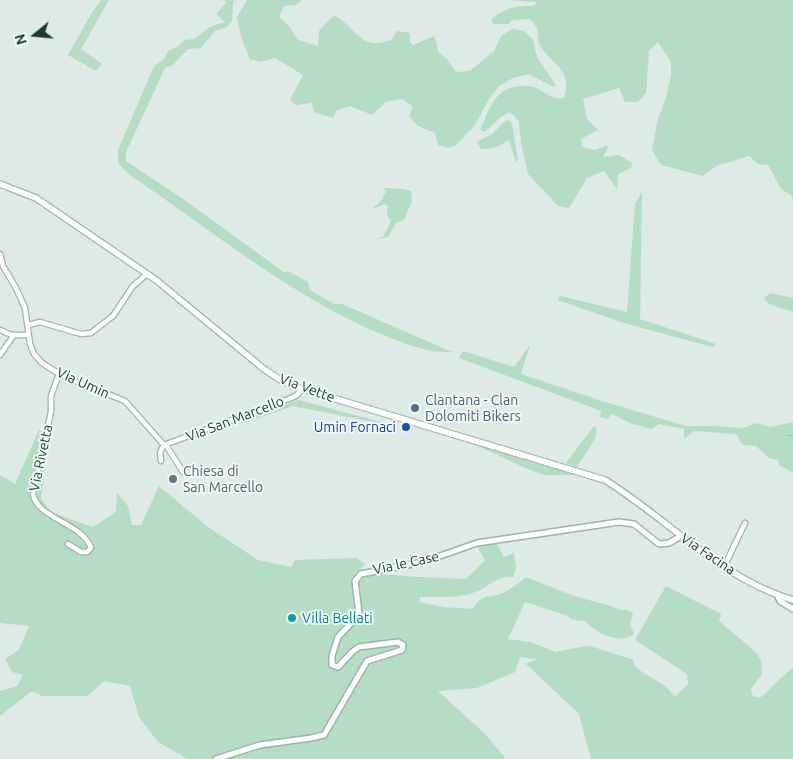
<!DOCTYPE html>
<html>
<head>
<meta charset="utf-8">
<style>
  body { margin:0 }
  #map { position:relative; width:793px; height:759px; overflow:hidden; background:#ddeae5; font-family:Ubuntu,sans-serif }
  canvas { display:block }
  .north { position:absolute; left:10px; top:10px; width:50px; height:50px; -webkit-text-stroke:4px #edf7f3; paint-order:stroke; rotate:253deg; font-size:14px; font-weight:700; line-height:20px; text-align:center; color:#1e3a35 }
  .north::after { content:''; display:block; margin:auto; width:18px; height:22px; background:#1e3a35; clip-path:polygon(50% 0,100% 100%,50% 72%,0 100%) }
</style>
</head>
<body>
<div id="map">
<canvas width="793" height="759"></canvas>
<div class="north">N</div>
</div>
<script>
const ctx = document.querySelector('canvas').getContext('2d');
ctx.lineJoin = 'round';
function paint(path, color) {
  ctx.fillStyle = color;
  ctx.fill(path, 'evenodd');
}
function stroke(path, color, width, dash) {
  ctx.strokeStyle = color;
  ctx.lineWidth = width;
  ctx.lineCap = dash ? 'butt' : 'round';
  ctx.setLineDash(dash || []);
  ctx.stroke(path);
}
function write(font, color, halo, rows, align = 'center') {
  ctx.font = font + ' Ubuntu,sans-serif';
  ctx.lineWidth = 4;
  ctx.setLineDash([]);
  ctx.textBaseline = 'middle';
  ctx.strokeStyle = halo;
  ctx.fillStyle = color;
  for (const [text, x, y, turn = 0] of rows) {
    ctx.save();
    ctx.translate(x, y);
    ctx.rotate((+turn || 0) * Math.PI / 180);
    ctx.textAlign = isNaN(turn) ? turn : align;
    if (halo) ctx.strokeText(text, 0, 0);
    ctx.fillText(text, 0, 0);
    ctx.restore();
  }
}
paint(new Path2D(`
  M101,0H109L81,49L102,64L96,71L68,55L93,11Z
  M224,0H235L233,2L232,21L227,27L215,31L201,48L188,49L173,65L165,68L126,152V161L186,201L285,273L288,271L308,282L310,290L334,304H342L452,352C443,352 434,352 426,350C320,320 220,236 130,175L118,163V150L154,66L163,60L169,50L178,47L184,40L194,39L210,27L225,22L216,14L226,3Z
  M247,0H302L296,5L284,6L279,17L289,26L298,40L318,46L319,31L334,15C357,28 359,51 391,40L397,31L410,33V42L413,45L434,36L437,44L438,52L447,59L456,72L470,71L494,51L502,35L513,29L524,31L533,40L537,57L556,85L553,87L529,74L513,78L499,86L489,99L475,125L455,146L448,148L438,145L435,133L418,126L409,116L413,107L402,99L386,102L372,115L350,106L336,111L333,118L314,112L312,103L296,105L290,100L303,75L275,58L261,62L250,59L242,40L237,17Z
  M506,0H793V199L791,195L781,189L768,165L758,164L749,156L716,166L703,176L661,165L652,150L658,119L666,98L671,75V62L658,42L649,51L646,93L638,102H625L619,88L583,99L587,119L598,130L581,139L582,147L595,150L609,145L603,157L619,155L632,163L631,168L618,174L617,189L604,171L587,178L569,208L558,206L528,174L521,143L519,121L510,112L502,116L485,132L480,130C485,119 489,107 496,98C505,86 524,83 536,88C548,93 550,100 564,98C573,71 554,66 541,47C534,37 544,31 529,19L512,20L509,24H493L491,19C508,7 513,6 534,6L537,2Z
  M509,120L512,124L518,160L516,162L509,140C499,146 493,150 481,149L477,142C482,138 488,137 492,134C499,129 500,122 509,120Z
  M383,188L404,189L411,191L412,201L404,220L396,223L388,237L372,240L383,237L391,221L387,215L388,206L385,204L372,209L382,200L386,191Z
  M642,192L640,319L716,344L713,347L627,324L558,300L560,296L627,312L635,204Z
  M770,293L793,298V312L769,304L764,298Z
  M530,345L521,374L602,401L686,426H716L743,428L757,423L770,427L793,422V471L792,472L780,466L778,460L769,458L756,446L743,445L736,434L694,431L684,439V429L659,424L651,429L630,423L612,414L607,419L600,417L601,411L459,358L463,351L514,367Z
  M299,400L399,427L293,406L244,423L230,424Z
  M594,426L597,429L595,439L577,467L566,463Z
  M39,430L50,435L41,498L50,512L93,527L116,512L117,493L128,506L132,525H141L159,486L208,527L258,560L291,567L295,560L356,558L365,564L358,572L418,577L466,579L485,560L477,546L496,542L504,557L514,553L516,568L513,577C496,575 486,590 470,594C454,598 436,597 420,597L419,602L443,607L473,609C482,593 489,599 503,593C511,589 519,583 526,577L574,596L607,605L621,610H627L633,613L630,624L634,634C621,645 595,633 585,621L573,620L568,616L525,602L508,639L530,642L556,652L575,648L590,646L634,660V665C646,678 665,681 675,697L688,684L687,674L635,640L666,586L721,614L719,621L757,653L761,661L762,674L751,689L752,694L754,697H761L793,667V759H591L579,714L526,664L537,659L520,657L515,672L477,688L438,691L485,734L506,759H188L158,742L139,717L130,686L104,681L88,696H42L32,691L0,716V691L17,686L23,675L12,672L5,659L19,650L29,626L0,623V475L15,484Z
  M463,439L583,475H544L525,468Z`), '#b4ddc3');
stroke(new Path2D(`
  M788,435L793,436`), '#80bfd3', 1);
const minor = new Path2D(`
  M0,254L3,266L16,288L25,308L30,344L34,354L42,363L61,375L125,401L164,445
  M28,325L40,322L81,334L91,333L113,316L133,286L147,274
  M0,330L12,335H28
  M0,355L14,335
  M59,374L51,396V412L33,493C35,518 83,523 91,548L87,552H81L68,544
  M164,445L291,398L297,395L303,388
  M166,445L183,472
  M161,461L160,452L164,445
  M724,567L745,523`);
const tertiary = new Path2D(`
  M777,595L780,601L793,609
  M216,759L260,745L311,738L324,735L367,661L402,650L403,645L398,642L359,647L352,652L338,667L332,665V656L338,637L357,617L359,613L355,581L361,574L423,562L477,543L619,522L634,524L659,544L669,543L681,536`);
const secondary = new Path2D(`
  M0,184L36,198L156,280L264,369L279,379L293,386L605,480C668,519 721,579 793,600`);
stroke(minor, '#a0b2ad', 7);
stroke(tertiary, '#a0b2ad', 8);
stroke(secondary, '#9cb6af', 8);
stroke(minor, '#fff', 4.5);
stroke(tertiary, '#fff', 5);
stroke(secondary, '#fff', 5.5);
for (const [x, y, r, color] of [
  [415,408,5,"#5c6f8a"],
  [406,427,5,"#1a4fb4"],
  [173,479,5,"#6b7280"],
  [292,618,5,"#0f9aa8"]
]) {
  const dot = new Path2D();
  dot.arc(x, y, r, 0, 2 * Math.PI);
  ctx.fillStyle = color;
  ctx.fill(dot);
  stroke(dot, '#edf7f3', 2);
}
write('14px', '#1e3a35', '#edf7f3', [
  ["Via Umin",83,383,24],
  ["Via Vette",307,388,20],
  ["Via San Marcello",235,419,-21],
  ["Via Rivetta",41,458,-78],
  ["Via Facina",708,554,34],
  ["Via le Case",406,563,-12]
]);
write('14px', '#4e5e75', '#edf7f3', [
  ["Clantana - Clan",425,400],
  ["Dolomiti Bikers",425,416]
], 'left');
write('14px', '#164399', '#edf7f3', [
  ["Umin Fornaci",396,427]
], 'right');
write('14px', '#5b616d', '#edf7f3', [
  ["Chiesa di",183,471],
  ["San Marcello",183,487]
], 'left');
write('14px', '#0d838f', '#edf7f3', [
  ["Villa Bellati",302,618]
], 'left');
</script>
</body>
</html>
